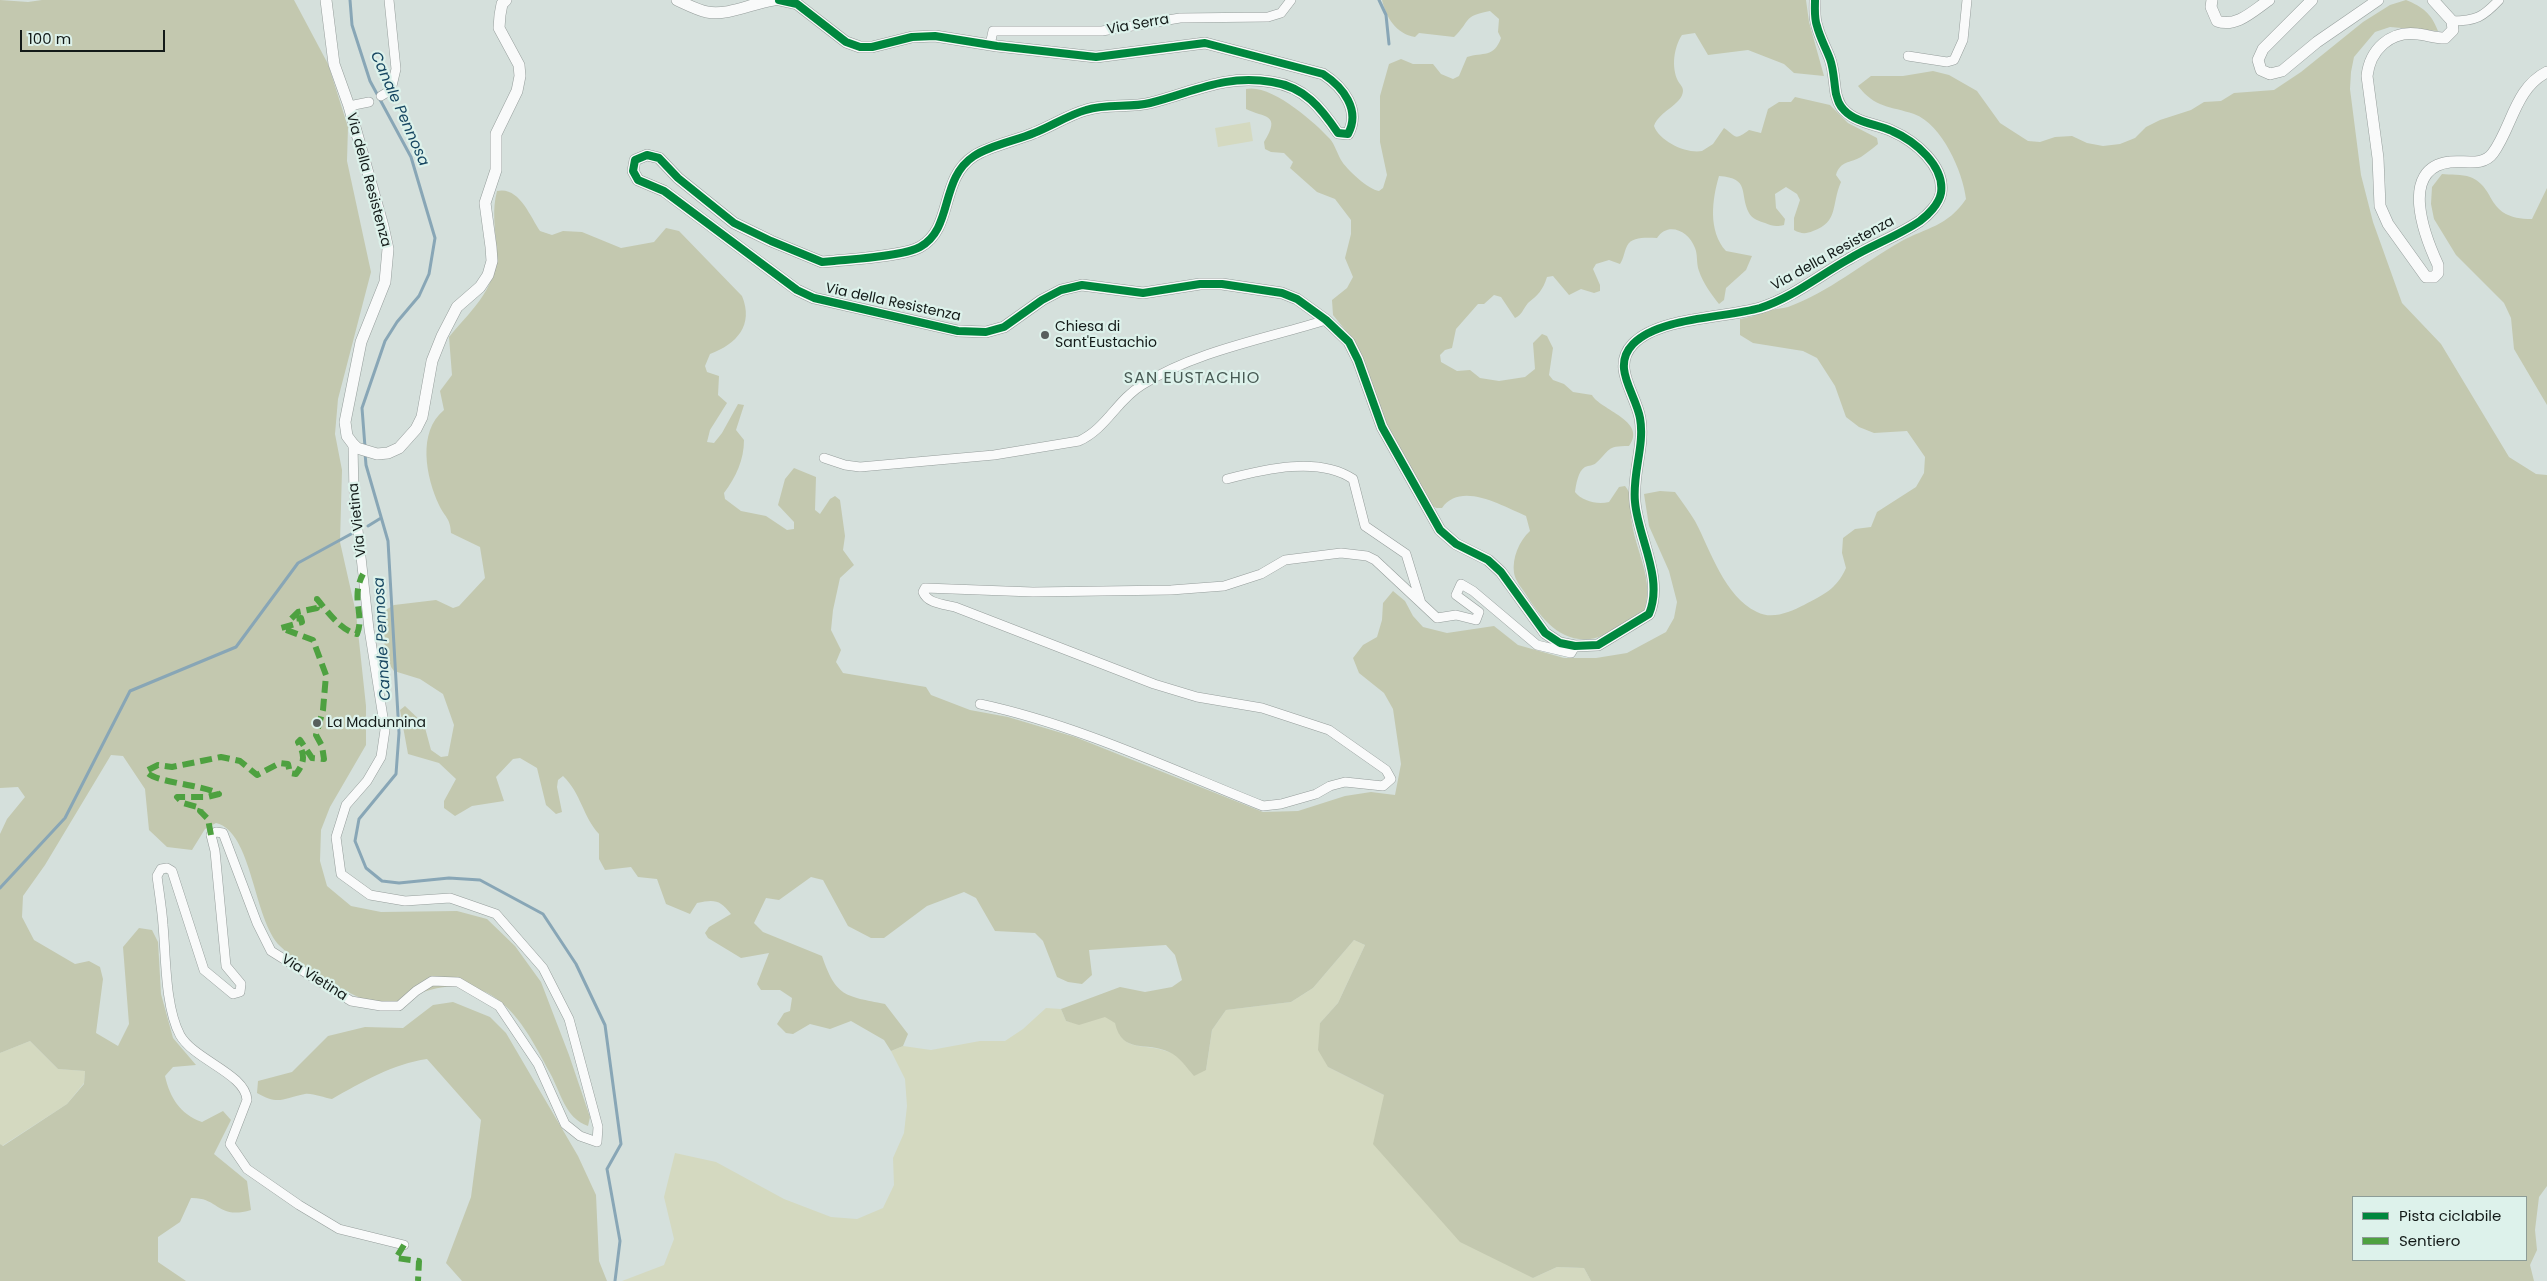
<!DOCTYPE html>
<html>
<head>
<meta charset="utf-8">
<style>
  body { margin:0 }
  #map { position:relative; width:2547px; height:1281px; overflow:hidden; background:#d5e0dc; font-family:Poppins,sans-serif }
  canvas { display:block }
  .legend { position:absolute; left:2352px; top:1196px; width:175px; height:65px; box-sizing:border-box; background:#ddf2eb; border:1px solid #8c9c97; margin:0; padding:6px 9px; list-style:none; font-size:15px; color:#131a18 }
  .legend li { display:flex; align-items:center; gap:10px; height:25px }
  .legend b { width:25px; border:1px solid #8c9c97 }
  .scale { position:absolute; left:20px; top:30px; width:145px; height:22px; box-sizing:border-box; border:2px solid #131a18; border-top:0; padding-left:6px; font-size:15px; line-height:18px; white-space:nowrap; color:#131a18; -webkit-text-stroke:4px #ddf2eb; paint-order:stroke }
</style>
</head>
<body>
<div id="map">
<canvas width="2547" height="1281"></canvas>
<ul class="legend">
<li><b style="height:6px;background:#00873e"></b>Pista ciclabile</li>
<li><b style="height:6px;background:#4ea140"></b>Sentiero</li>
</ul>
<div class="scale">100 m</div>
</div>
<script>
const ctx = document.querySelector('canvas').getContext('2d');
ctx.lineJoin = 'round';
function paint(path, color) {
  ctx.fillStyle = color;
  ctx.fill(path, 'evenodd');
}
function stroke(path, color, width, dash) {
  ctx.strokeStyle = color;
  ctx.lineWidth = width;
  ctx.lineCap = dash ? 'butt' : 'round';
  ctx.setLineDash(dash || []);
  ctx.stroke(path);
}
function write(font, color, halo, rows, align = 'center') {
  ctx.font = font + ' Poppins,sans-serif';
  ctx.lineWidth = 4.5;
  ctx.setLineDash([]);
  ctx.textBaseline = 'middle';
  ctx.strokeStyle = halo;
  ctx.fillStyle = color;
  for (const [text, x, y, turn = 0] of rows) {
    ctx.save();
    ctx.translate(x, y);
    ctx.rotate((+turn || 0) * Math.PI / 180);
    ctx.textAlign = isNaN(turn) ? turn : align;
    if (halo) ctx.strokeText(text, 0, 0);
    ctx.fillText(text, 0, 0);
    ctx.restore();
  }
}
paint(new Path2D(`
  M1250,122L1253,141L1218,147L1215,128Z
  M1354,940L1365,945L1338,1003L1320,1023L1328,1067L1384,1095L1533,1278L1557,1267L1584,1268L1591,1281H622L664,1265L674,1239L664,1197L675,1153L716,1162L784,1199L831,1217L857,1219L883,1208L894,1185L893,1158L904,1133L907,1106L905,1079L891,1051L903,1046L931,1050L980,1041H1005L1023,1029L1046,1008L1061,1009L1066,1021L1079,1024L1105,1016L1116,1023C1122,1053 1144,1043 1166,1051C1180,1055 1193,1064 1206,1070L1212,1030L1226,1010L1291,1002L1313,988Z
  M30,1041L58,1069L85,1071L84,1083L67,1104L2,1146L0,1144V1053Z`), '#d4d9c0');
paint(new Path2D(`
  M0,0L28,2L42,0H294L328,64L348,127L347,161L371,272L338,399L335,434L342,470L340,542L356,613L366,706V745L330,807L321,830L320,861L327,886L351,906L381,912L457,911L487,919L515,946L541,982L569,1055L590,1117L588,1126C565,1118 561,1093 550,1073C535,1045 518,1011 491,995C468,982 441,985 418,994C410,997 401,1003 393,1003C386,1004 373,1003 367,1001C341,990 300,966 280,946C253,920 253,832 216,823L205,829L192,850L167,847L149,830L145,789L123,756L111,755L45,865L23,896L22,917L34,940L75,964L89,961L100,967L103,979L96,1033L118,1046L129,1024L123,947L139,928L152,930L158,942L161,994L173,1038L196,1065L173,1067L165,1076C170,1098 180,1114 202,1122L223,1111L231,1120L214,1154L247,1181L251,1210C217,1220 219,1197 191,1198L180,1222L158,1237V1262L186,1281H0V1144L3,1146L67,1104L84,1084L85,1071L58,1069L30,1041L0,1053V834L7,819L25,797L18,787L0,788Z
  M1382,0H1806L1809,22L1824,76L1794,73L1784,64L1748,50L1708,55L1695,33L1682,35C1674,47 1671,67 1678,81C1680,85 1683,86 1683,91C1682,105 1659,111 1654,126C1660,142 1687,154 1702,151L1713,144L1724,128C1737,137 1734,141 1749,130L1761,133L1768,109L1779,102H1791L1795,97L1830,105L1848,123L1877,138L1878,144C1873,148 1867,153 1861,157C1850,163 1840,161 1836,175L1841,182C1831,205 1839,222 1813,231C1806,234 1801,234 1794,230V218L1800,200L1797,194L1786,187L1775,194L1776,208L1785,219L1784,225C1776,227 1772,226 1765,223C1759,221 1752,219 1749,213C1739,194 1751,178 1719,176C1712,200 1708,231 1726,251L1752,256L1746,270L1726,288L1724,300L1719,304C1711,294 1703,283 1699,271C1696,263 1698,255 1695,248C1689,231 1668,221 1657,238C1647,238 1632,236 1627,246C1624,252 1624,258 1620,264L1609,260L1596,264L1593,269L1600,285V291L1594,293L1581,289L1569,295L1553,276L1547,277C1543,290 1538,295 1528,303C1523,309 1522,315 1515,318L1501,297L1494,295L1484,304H1478L1456,329L1452,348L1445,350L1440,355L1441,362L1457,371L1470,370L1480,378L1499,381L1525,377L1535,369L1533,343L1542,334L1547,336L1553,348L1549,375L1553,380L1564,384L1573,392L1592,395C1600,410 1648,421 1629,446C1605,446 1611,450 1596,463C1593,466 1589,465 1585,467C1578,471 1576,485 1575,492C1582,501 1597,505 1609,502L1619,487L1625,486C1634,496 1630,511 1632,523C1636,552 1655,581 1644,611C1627,620 1609,637 1590,639C1559,643 1539,615 1525,593C1521,587 1515,580 1514,573C1512,558 1519,541 1530,531L1526,516C1502,506 1461,481 1442,508H1436L1430,504L1382,418L1350,336L1333,315L1332,300L1347,288L1353,277L1345,258L1351,234V220L1335,199L1317,192L1290,168L1293,162L1284,153L1271,152L1265,149L1264,142C1282,113 1264,118 1246,109V89C1270,83 1315,122 1330,139C1335,145 1337,153 1341,160C1346,169 1369,190 1379,191L1383,188L1387,175L1380,142V96L1389,64L1401,59L1413,64H1433L1441,74L1453,79L1459,76L1467,57C1483,52 1494,58 1501,38L1498,32L1499,19L1490,11C1462,16 1471,21 1454,37L1419,33L1415,37C1396,34 1386,17 1382,0Z
  M2406,0C2423,7 2431,13 2438,31L2390,27L2375,32L2354,57L2351,72L2350,89L2361,175L2373,222L2402,303L2441,344L2509,457L2536,474L2547,475V1186L2539,1197L2535,1230L2537,1250L2530,1265L2534,1281H1591L1584,1268L1557,1267L1533,1278L1460,1242L1373,1144L1384,1095L1328,1067L1318,1050L1320,1023L1338,1003L1365,945L1354,940L1313,988L1291,1002L1226,1010L1212,1030L1206,1070L1194,1076C1186,1067 1180,1057 1169,1052C1147,1041 1122,1055 1115,1023L1105,1017L1079,1025L1066,1021L1061,1009L1120,987L1145,992L1172,987L1182,980L1175,955L1166,945L1089,950L1092,975L1082,984L1068,982L1057,977L1043,941L1035,933L995,931L976,898L964,892L927,906L884,938H871L848,926L823,880L811,877L779,900L766,898L754,923L763,932L822,956C836,997 845,996 885,1004L908,1034L903,1046L891,1051L884,1040L851,1021L830,1029L810,1024L793,1034L786,1033L777,1024L784,1013L790,1011L792,998L780,990H761L757,984L769,953L741,958L708,938L705,933L709,927L731,914C720,900 715,899 697,903L690,914L666,904L657,879L638,877L631,867L605,870L599,859V834C583,817 581,793 563,776L558,780L557,787L562,812L556,814L546,805L537,768L520,758L513,759L496,777L504,801L472,806L455,816L444,808V801L456,779L439,763L408,754L400,710L405,706L424,724L431,750L441,757L448,756L454,725L443,694L420,679L394,671L386,660L382,617L384,611L394,605L436,600L453,608L459,606L485,578L480,547L451,533C450,517 445,518 439,505C426,477 417,432 444,410L440,391L452,375L449,337C475,306 499,287 496,244C495,225 492,210 497,191C519,186 530,216 540,231L552,235L563,231L582,232L621,248L654,242L666,228L679,231L742,296C754,325 737,344 710,354L705,366L707,372L719,376L718,395L727,403L710,430L707,442L714,443L722,433L738,404L744,405L736,430L744,440C744,460 736,477 724,493L725,499L741,511L766,516L787,530L794,529V522L778,505L785,479L794,468L816,477L815,510L820,514L830,499L835,496L840,500L845,536L843,550L854,565L840,578L833,610L831,630L841,650L836,662L843,673L926,687L931,695L970,710L1008,717L1075,737L1263,812L1298,811L1345,796L1371,792L1395,795L1401,764L1393,709L1384,693L1359,673L1353,658L1363,645L1377,637L1382,620L1383,603L1393,591L1405,601L1413,616L1423,627L1447,633L1494,626L1518,645L1564,658H1596L1627,653L1666,632L1674,618L1677,602L1669,571L1649,526L1644,494L1660,491L1675,492C1682,502 1689,511 1695,521C1711,551 1724,596 1757,612C1772,620 1790,612 1804,605C1824,594 1836,590 1846,568L1842,553L1843,538L1855,529L1871,527L1877,512L1916,487L1924,473L1925,457L1907,431L1874,433L1859,427L1846,417L1835,386L1817,358L1803,351L1753,343L1740,335V319C1751,317 1759,314 1769,311C1775,308 1782,309 1788,307C1829,292 1863,263 1900,242C1927,227 1947,227 1966,199C1963,172 1942,124 1914,114C1890,106 1875,108 1858,86L1871,76H1903L1933,71L1949,75L1977,91L2000,123L2028,141L2040,142L2055,137L2072,136L2087,143L2103,146L2120,144L2135,138L2146,127L2160,120L2191,110L2204,102L2221,101L2234,93L2274,90L2301,72L2363,22L2390,5ZM2353,1197H2526V1260H2353Z
  M2442,174C2450,175 2462,174 2470,177C2498,188 2484,219 2532,219L2547,188V405L2514,349L2511,318L2504,303L2456,255L2434,219L2431,204L2432,187Z
  M453,1002L490,1017L506,1033L578,1156L596,1195L599,1261L607,1281H462L446,1263L471,1197L481,1120L427,1059C393,1064 362,1082 332,1099C324,1098 313,1093 305,1094C283,1098 279,1106 257,1093L258,1081L292,1072L328,1036L365,1027L403,1028L433,1005Z`), '#c3c8af');
stroke(new Path2D(`
  M350,0L352,25L370,81L411,157L435,238L429,274L419,296L397,322L385,341L362,408L365,447
  M1379,0L1386,15L1389,44
  M365,453L366,465L388,541L399,733L396,774L359,819L355,841L366,868L382,881L399,883L449,878L480,880L543,914L576,964L605,1025L621,1144L607,1169L620,1241L615,1281
  M368,526L381,518
  M0,888L65,818L130,691L236,647L298,563L351,534`), '#88a6b6', 3);
const minor = new Path2D(`
  M2452,21C2476,21 2483,17 2499,0
  M990,45L993,31H1102L1180,18L1268,17L1281,13L1291,0
  M1908,56L1947,62L1954,60L1963,40L1967,0
  M381,96L391,90L396,69L389,0
  M349,106L369,102
  M353,444L354,494L369,629L385,730L381,757L367,781L346,805L336,837L341,874L370,895L405,901L450,898L496,914L543,968L569,1019L598,1127L597,1142L580,1136L565,1124L538,1064L499,1006L458,982L432,981L416,991L399,1006H381L351,1001L271,951L257,923L223,833L216,832L211,835L215,851L226,966L241,984L240,992L233,994L204,970L172,871L167,868L161,869L157,876C159,892 162,909 163,925C166,957 165,1007 180,1035C194,1060 246,1074 247,1100L230,1144L247,1169L299,1205L339,1229L404,1245
  M824,458L845,465L860,467L994,455L1079,441C1106,429 1117,400 1142,385C1196,351 1265,339 1326,320
  M1227,479C1265,469 1319,456 1353,479L1365,526L1406,554L1421,603
  M980,704C1078,725 1170,769 1263,806L1281,804L1316,794L1330,786L1345,782L1383,786L1391,779L1386,770L1329,730L1262,708L1197,697L1154,684L955,607C944,604 928,604 923,592L925,588L1033,592L1171,590L1224,586L1261,574L1285,560L1341,553L1367,556L1375,560L1437,618L1456,615L1476,620L1479,612L1456,595L1461,584L1473,591L1537,645L1571,653L1575,646`);
const tertiary = new Path2D(`
  M326,0L334,64L349,106L383,226L388,249L385,282L361,342L345,422L347,436L353,444L357,448L377,454L388,453L399,448L416,429L422,417L432,361L442,336L457,307L480,287L488,275L492,261L491,247L485,203L496,170V134L517,91L520,76L519,65L499,28L500,15L502,4L506,0
  M677,0C686,4 697,10 707,12C729,16 752,3 774,0
  M779,0L797,4L846,42L860,47H872L912,37L935,36L997,46L1096,57L1205,43L1323,74C1343,87 1361,110 1348,134L1338,133C1321,108 1305,87 1272,82C1224,74 1194,92 1150,103C1130,108 1106,103 1086,110C1068,115 1052,126 1034,133C1015,141 991,145 974,156C939,179 954,228 920,247C904,256 854,259 834,261L822,262L771,241L734,223L678,178L659,158L647,155L635,160L633,171L638,180L664,191L797,290L814,298L958,331L986,332L1004,327L1042,300L1061,290L1082,285L1143,293L1200,284H1222L1282,293L1297,299L1326,320L1349,342L1358,360L1382,427L1440,530L1456,544L1488,560L1501,572L1545,633L1560,643L1575,646L1598,645L1649,614C1664,578 1638,538 1635,502C1632,473 1645,446 1640,418C1635,392 1611,367 1633,344C1659,317 1725,318 1760,308C1792,298 1820,275 1849,259C1872,245 1898,236 1920,221C1928,215 1939,204 1941,193C1945,166 1915,141 1892,131C1877,124 1856,123 1844,110C1839,105 1838,101 1836,94C1834,83 1834,70 1830,59C1826,48 1820,38 1817,26C1814,18 1815,9 1815,0
  M2212,0L2211,7L2217,21C2237,28 2254,10 2269,0
  M2312,0L2263,49L2258,60L2261,70L2270,74L2282,71L2317,42L2378,0
  M2433,0L2452,21L2453,30L2445,38C2435,38 2427,35 2418,34C2390,30 2370,50 2367,76L2378,158L2380,206L2388,224L2426,277H2434L2438,273V265C2425,237 2398,168 2450,162C2464,160 2483,167 2493,153C2512,127 2515,88 2547,72`);
stroke(minor, '#959d9b', 10);
stroke(tertiary, '#959d9b', 12);
stroke(minor, '#f9fafa', 9);
stroke(tertiary, '#f9fafa', 11);
stroke(new Path2D(`
  M211,835L208,819L200,811L201,808L183,803L177,797H207L219,794C202,784 153,783 146,771L158,765L172,767L221,757L240,761L257,775L280,763L288,764L290,773L296,774C305,762 305,755 298,742L300,740L312,758L324,759L322,746L316,735L323,710L326,675L313,640L281,628L302,622L301,618L291,619L298,612L317,608V599C328,612 341,631 357,634C365,615 350,599 363,574
  M404,1245L396,1258L419,1261L418,1281`), '#4ea140', 6, [12, 6]);
stroke(new Path2D(`
  M779,0L797,4L846,42L860,47H872L912,37L935,36L997,46L1096,57L1205,43L1323,74C1343,87 1361,110 1348,134L1338,133C1321,108 1305,87 1272,82C1224,74 1194,92 1150,103C1130,108 1106,103 1086,110C1068,115 1052,126 1034,133C1015,141 991,145 974,156C939,179 954,228 920,247C904,256 854,259 834,261L822,262L771,241L734,223L678,178L659,158L647,155L635,160L633,171L638,180L664,191L797,290L814,298L958,331L986,332L1004,327L1042,300L1061,290L1082,285L1143,293L1200,284H1222L1282,293L1297,299L1326,320L1349,342L1358,360L1382,427L1440,530L1456,544L1488,560L1501,572L1545,633L1560,643L1575,646L1598,645L1649,614C1664,578 1638,538 1635,502C1632,473 1645,446 1640,418C1635,392 1611,367 1633,344C1659,317 1725,318 1760,308C1792,298 1820,275 1849,259C1872,245 1898,236 1920,221C1928,215 1939,204 1941,193C1945,166 1915,141 1892,131C1877,124 1856,123 1844,110C1839,105 1838,101 1836,94C1834,83 1834,70 1830,59C1826,48 1820,38 1817,26C1814,18 1815,9 1815,0`), '#00873e', 8);
for (const [x, y, r, color] of [
  [1045,335,5,"#575f5d"],
  [317,723,5,"#575f5d"]
]) {
  const dot = new Path2D();
  dot.arc(x, y, r, 0, 2 * Math.PI);
  ctx.fillStyle = color;
  ctx.fill(dot);
  stroke(dot, '#ddf2eb', 2);
}
write('14px', '#131a18', '#ddf2eb', [
  ["Via Serra",1138,25,-10],
  ["Via della Resistenza",368,180,75],
  ["Via della Resistenza",1833,254,-29],
  ["Via della Resistenza",893,303,12],
  ["Via Vietina",358,520,-96],
  ["Via Vietina",314,978,32]
]);
write('14px', '#131a18', '#ddf2eb', [
  ["Chiesa di",1055,327],
  ["Sant'Eustachio",1055,343],
  ["La Madunnina",327,723]
], 'left');
write('italic 15px', '#164661', '#ddf2eb', [
  ["Canale Pennosa",399,109,66],
  ["Canale Pennosa",383,639,-93]
]);
ctx.letterSpacing = '1px';
write('16px', '#485a54', '#ddf2eb', [
  ["SAN EUSTACHIO",1192,379]
]);
ctx.letterSpacing = '0px';
</script>
</body>
</html>
